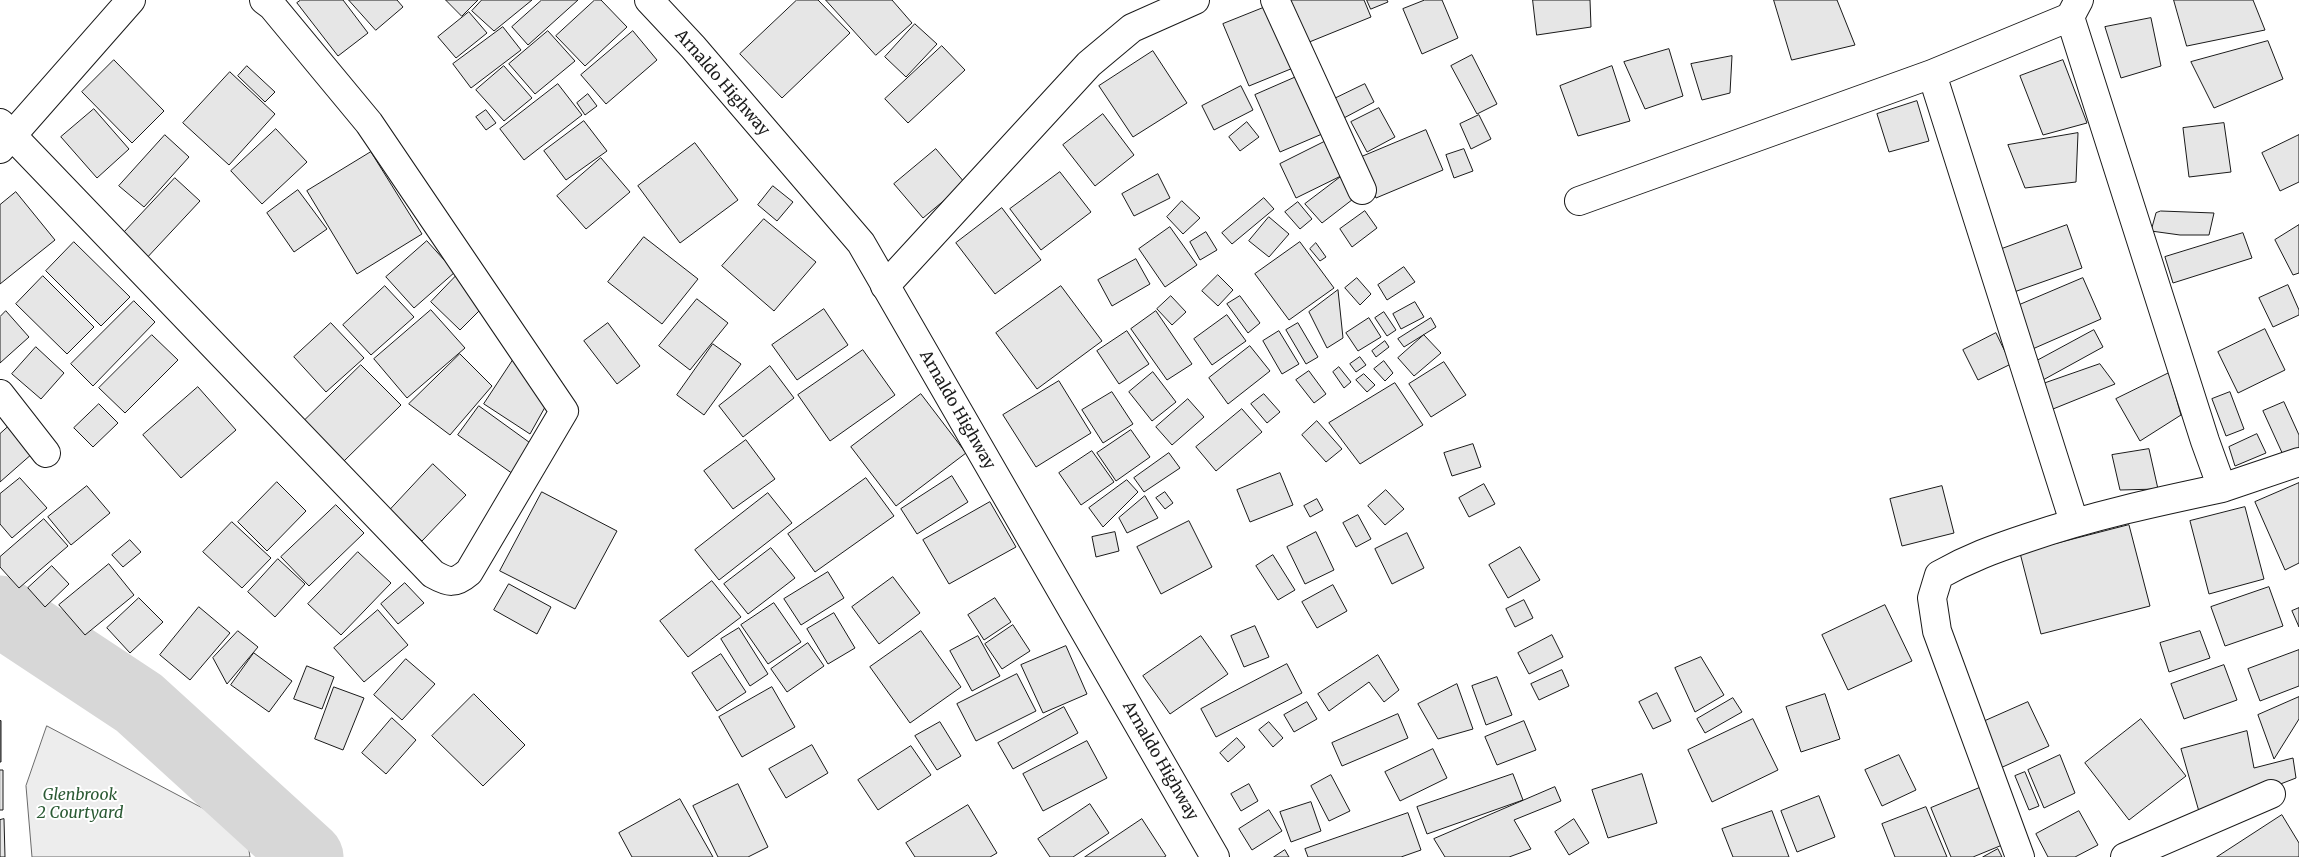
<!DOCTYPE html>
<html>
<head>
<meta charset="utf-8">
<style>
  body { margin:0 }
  canvas { display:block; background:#fff }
</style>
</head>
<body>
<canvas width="2299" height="857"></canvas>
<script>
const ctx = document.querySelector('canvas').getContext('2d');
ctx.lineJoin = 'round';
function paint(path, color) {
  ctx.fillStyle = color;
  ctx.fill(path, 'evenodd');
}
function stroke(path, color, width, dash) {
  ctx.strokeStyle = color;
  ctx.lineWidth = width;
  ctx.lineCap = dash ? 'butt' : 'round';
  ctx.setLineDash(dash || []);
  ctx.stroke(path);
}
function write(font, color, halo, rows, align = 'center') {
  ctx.font = font + ' Merriweather,serif';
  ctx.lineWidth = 4;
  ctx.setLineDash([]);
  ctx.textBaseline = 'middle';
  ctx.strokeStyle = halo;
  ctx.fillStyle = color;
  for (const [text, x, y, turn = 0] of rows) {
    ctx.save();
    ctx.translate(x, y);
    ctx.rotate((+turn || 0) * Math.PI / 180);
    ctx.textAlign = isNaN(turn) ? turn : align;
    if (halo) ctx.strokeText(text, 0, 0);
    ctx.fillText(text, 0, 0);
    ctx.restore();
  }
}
const built = new Path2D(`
  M47,726L246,831L250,857H32L26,786Z`);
paint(built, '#ededed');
stroke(built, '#6a6a6a', 1);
stroke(new Path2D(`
  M0,611L139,703L308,857`), '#d7d7d7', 71);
const building = new Path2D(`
  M301,0H343L368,33L338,56L297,3Z
  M349,0H397L403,7L376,30Z
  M446,0H478L462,16Z
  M482,0H532L494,31L472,11Z
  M542,0H578L528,45L512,27Z
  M595,0H601L627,27L585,66L556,36Z
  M797,0H818L850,33L782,98L740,54Z
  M826,0H892L912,23L876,55Z
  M1282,0H1364L1371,17L1302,45Z
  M1367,0H1387L1388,2L1371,9Z
  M1425,0H1442L1458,38L1422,54L1403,9Z
  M1533,0H1590L1591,27L1537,35Z
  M1774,0H1837L1855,45L1792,60Z
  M2174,0H2253L2265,30L2187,46Z
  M1273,4L1298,66L1249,86L1223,24Z
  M469,12L487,33L456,58L438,37Z
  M2151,18L2161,66L2121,78L2105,27Z
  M915,24L937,44L906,77L885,57Z
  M503,27L521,50L471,88L453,64Z
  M548,31L575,61L535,94L509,64Z
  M633,31L657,60L606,104L581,75Z
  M2268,41L2283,79L2214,108L2191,62Z
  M942,46L965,70L908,123L885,99Z
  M1669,49L1683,96L1645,109L1624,62Z
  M1153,51L1187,103L1133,137L1099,86Z
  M1472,55L1497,104L1477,114L1451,66Z
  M1732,56L1730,93L1702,100L1691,64Z
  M114,60L164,111L132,143L82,92Z
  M2063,60L2087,123L2043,135L2020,76Z
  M247,66L275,92L265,102L238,76Z
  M504,66L532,98L504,121L476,90Z
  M1612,66L1630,121L1578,136L1560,86Z
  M230,72L275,114L229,165L183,123Z
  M1303,74L1329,131L1280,152L1255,95Z
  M558,84L582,115L524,160L500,129Z
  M1365,84L1374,102L1342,119L1332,100Z
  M1241,86L1253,110L1214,130L1202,106Z
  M588,94L597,106L585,115L577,103Z
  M1917,101L1929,141L1889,152L1877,114Z
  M1379,108L1395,137L1367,152L1351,122Z
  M94,109L129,149L97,178L61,137Z
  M486,110L496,123L486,130L476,117Z
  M1103,114L1134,155L1095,186L1063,145Z
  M1479,115L1491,139L1471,149L1460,124Z
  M584,121L607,151L566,180L544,151Z
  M1247,122L1259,137L1240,151L1229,137Z
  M2224,123L2231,172L2189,177L2183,128Z
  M276,129L307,162L262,204L231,171Z
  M1426,130L1443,170L1376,198L1359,158Z
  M2078,133L2076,182L2025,188L2008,145Z
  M165,135L189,157L144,207L119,186Z
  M2299,135V182L2280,191L2262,153Z
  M1328,140L1345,174L1296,198L1280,164Z
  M695,143L738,200L680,243L638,186Z
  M936,149L965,183L923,218L894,184Z
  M1464,149L1473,171L1454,178L1446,155Z
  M371,152L422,234L357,274L307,191Z
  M601,158L630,192L586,229L557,196Z
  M1060,172L1091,212L1041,250L1010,209Z
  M1158,174L1170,198L1134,216L1122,194Z
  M1342,176L1357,196L1322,223L1305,204Z
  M175,178L200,201L143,262L118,239Z
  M773,186L793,202L777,221L758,205Z
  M298,190L327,229L294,252L267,213Z
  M16,192L55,240L0,284V205Z
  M1264,198L1274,209L1232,244L1222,233Z
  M1182,201L1200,218L1183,234L1167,217Z
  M1298,202L1312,219L1300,229L1285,212Z
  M1002,208L1041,260L995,294L956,243Z
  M1365,211L1377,228L1352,247L1340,229Z
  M2161,211L2214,213L2209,235H2180L2151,231L2156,213Z
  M1269,217L1289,234L1269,257L1249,241Z
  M764,219L816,262L774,311L722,266Z
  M2067,225L2082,268L2014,292L1999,250Z
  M2299,225V273L2293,275L2275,240Z
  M1170,227L1197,265L1165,287L1139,249Z
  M1206,232L1217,250L1200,260L1190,242Z
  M2243,233L2252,258L2173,283L2165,257Z
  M644,237L698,279L662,324L608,282Z
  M427,241L455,272L414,308L386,277Z
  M74,242L130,297L101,326L46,271Z
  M1300,242L1334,288L1289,320L1255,274Z
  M1316,243L1326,257L1320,261L1310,249Z
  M1136,259L1150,284L1112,306L1098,280Z
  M1404,267L1415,282L1387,300L1378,285Z
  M1218,275L1233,290L1218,306L1202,291Z
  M43,276L94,327L67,354L16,304Z
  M456,276L486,304L460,330L431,302Z
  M1357,278L1371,294L1360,305L1345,288Z
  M2083,278L2101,319L2028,351L2010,309Z
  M2288,285L2299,310V315L2273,327L2259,298Z
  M385,286L414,317L371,355L343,325Z
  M1061,286L1102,341L1037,389L996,333Z
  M1338,290L1343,338L1327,348L1309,312Z
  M1171,296L1186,312L1172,325L1157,309Z
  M1240,296L1260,323L1248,333L1227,304Z
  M697,299L728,323L690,370L659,346Z
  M134,301L155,322L93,386L71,364Z
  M1415,302L1424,317L1401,329L1393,314Z
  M824,309L848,345L797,380L772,345Z
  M431,310L465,348L407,398L374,359Z
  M6,311L29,337L0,363V317Z
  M1156,311L1192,364L1167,380L1131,329Z
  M1384,312L1396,330L1387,336L1375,318Z
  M1227,315L1246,341L1212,365L1194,339Z
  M1369,318L1381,337L1358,351L1346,333Z
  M1431,318L1436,327L1404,347L1398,339Z
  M331,323L364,358L326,392L294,357Z
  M608,323L640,366L617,384L584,341Z
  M1298,323L1318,357L1306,364L1286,330Z
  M2265,329L2285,370L2238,393L2218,352Z
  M2094,330L2103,347L2043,380L2033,363Z
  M1127,331L1149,364L1119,384L1097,351Z
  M1279,331L1299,364L1282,374L1263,341Z
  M1996,333L2011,364L1978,380L1963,350Z
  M152,335L178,360L125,413L99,388Z
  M1424,335L1441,353L1414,376L1398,358Z
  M1385,341L1389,347L1376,357L1372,351Z
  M713,344L741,364L704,415L677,395Z
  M1250,346L1270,371L1228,404L1209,378Z
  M36,347L64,373L41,399L12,374Z
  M863,350L895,395L830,441L798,395Z
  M460,354L492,386L450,435L409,404Z
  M1360,357L1366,365L1356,372L1350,364Z
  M513,360L549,400L530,434L484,404Z
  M1384,361L1393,373L1385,381L1374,369Z
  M1444,362L1466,395L1431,417L1409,384Z
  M2100,364L2115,384L2053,409L2037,386Z
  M361,365L401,405L343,462L303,422Z
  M770,366L794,398L743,437L719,406Z
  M1339,367L1351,382L1344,388L1333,372Z
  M1309,371L1326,394L1314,403L1296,380Z
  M1153,372L1176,402L1152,421L1129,392Z
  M2169,373L2181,415L2140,441L2116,399Z
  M1364,374L1375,385L1367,392L1356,380Z
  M1059,381L1091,433L1036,467L1003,415Z
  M1395,383L1423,425L1360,464L1329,423Z
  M198,387L236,430L181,478L143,435Z
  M1112,392L1133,424L1103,443L1082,410Z
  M2230,392L2244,429L2226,436L2212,399Z
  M921,394L966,453L896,506L851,447Z
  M1264,394L1280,412L1267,423L1251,404Z
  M1188,399L1204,417L1172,445L1156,427Z
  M2284,402L2299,435V451L2284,457L2263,411Z
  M99,404L118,423L93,447L74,428Z
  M479,406L533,445L513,474L458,435Z
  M1242,409L1262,432L1216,471L1196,447Z
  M1317,421L1342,449L1326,462L1302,435Z
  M9,426L33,453L0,482V434Z
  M1131,430L1150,457L1116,481L1097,453Z
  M2257,434L2266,453L2235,466L2229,447Z
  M746,440L775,479L733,509L704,471Z
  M1473,444L1481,467L1452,476L1444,453Z
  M2149,449L2158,489L2120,490L2112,455Z
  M1092,451L1114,482L1081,505L1059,473Z
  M1169,453L1180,468L1144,492L1134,478Z
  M433,464L466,495L422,541L390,510Z
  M1280,473L1293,505L1250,522L1237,490Z
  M952,476L968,502L917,534L901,509Z
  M20,478L47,508L12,538L0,524V494Z
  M866,478L894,516L815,572L788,534Z
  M1127,480L1138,492L1103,527L1089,508Z
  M277,482L306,511L267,551L238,522Z
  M2299,483V563L2285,570L2255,502Z
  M1484,484L1495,504L1469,517L1459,498Z
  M87,486L110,513L71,545L48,517Z
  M1942,486L1954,533L1902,546L1890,499Z
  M1386,490L1404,509L1385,525L1368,506Z
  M542,492L617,531L575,609L500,571Z
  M1165,492L1173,503L1165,509L1156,498Z
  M768,493L792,523L719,580L695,550Z
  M1145,496L1158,518L1127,533L1119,518Z
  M1317,499L1323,510L1310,517L1304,506Z
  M990,502L1016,547L949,584L923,540Z
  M336,505L364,533L309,586L281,557Z
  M2245,507L2264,579L2209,594L2190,521Z
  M1358,515L1371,539L1356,547L1343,523Z
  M44,519L68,546L19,588L0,567V557Z
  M1189,521L1212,567L1161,594L1137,547Z
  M232,522L271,558L242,588L203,552Z
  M2129,525L2150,606L2041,634L2020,553Z
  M1115,532L1119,551L1096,557L1092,537Z
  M1316,532L1334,570L1305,584L1287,547Z
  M1407,533L1424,568L1392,584L1375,549Z
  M130,540L141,552L123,567L112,555Z
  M1520,547L1540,580L1508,598L1489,565Z
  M771,548L795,578L748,614L724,584Z
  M358,552L391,583L341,635L308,604Z
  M1273,555L1295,590L1278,600L1256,566Z
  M278,559L305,584L275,617L248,592Z
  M109,564L134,595L85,635L59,605Z
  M52,566L69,584L45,607L28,588Z
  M828,572L844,598L801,625L784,599Z
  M893,577L920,613L879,644L852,607Z
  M712,581L741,617L688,657L660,621Z
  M405,583L424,603L398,624L381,604Z
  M509,584L551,607L537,634L494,610Z
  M1333,585L1347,611L1317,628L1302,602Z
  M2269,587L2283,626L2225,646L2211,607Z
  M139,598L163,622L130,653L107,628Z
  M995,598L1011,622L984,640L968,615Z
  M1524,600L1533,618L1515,627L1506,609Z
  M774,603L801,642L768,664L741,625Z
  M1885,605L1912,661L1848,690L1822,635Z
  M199,607L230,633L190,680L160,655Z
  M2299,608V627L2292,611Z
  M378,610L408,645L364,682L334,648Z
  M834,613L855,648L828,664L807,629Z
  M1013,625L1030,651L1002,669L985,644Z
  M1255,626L1269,657L1244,667L1231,636Z
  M739,628L768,674L750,686L721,639Z
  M238,631L258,647L227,684L213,658Z
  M921,631L961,687L910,723L870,667Z
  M2200,631L2210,658L2169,672L2160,643Z
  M1552,635L1563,657L1529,674L1518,653Z
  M978,636L1000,676L972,691L950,651Z
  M1201,636L1228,674L1170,714L1143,676Z
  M808,643L824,666L787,692L771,669Z
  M1066,646L1087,694L1043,713L1021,665Z
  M2299,650V686L2260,701L2248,669Z
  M254,653L292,681L269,712L231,685Z
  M721,654L746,692L717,711L692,673Z
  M1378,655L1399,690L1384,702L1369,682L1329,711L1318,694Z
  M1701,657L1724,695L1695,712L1675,668Z
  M406,659L435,684L402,720L374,695Z
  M1287,664L1302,693L1216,737L1201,709Z
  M2224,665L2237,700L2184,719L2171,684Z
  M307,666L334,677L322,709L294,699Z
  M1562,670L1569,686L1539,700L1531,684Z
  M1017,674L1036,711L976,741L957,704Z
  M1497,677L1512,715L1486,725L1472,686Z
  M1457,684L1473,729L1438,739L1418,704Z
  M334,687L364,698L343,750L315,739Z
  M772,687L795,727L742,757L719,717Z
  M1657,693L1671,721L1653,729L1639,702Z
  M474,694L525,745L483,786L432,736Z
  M1825,694L1840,739L1801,752L1786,707Z
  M2299,697V719L2274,759L2258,715Z
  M1733,698L1742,712L1705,733L1697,719Z
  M1307,702L1317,719L1294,732L1284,715Z
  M2028,702L2049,746L1996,770L1976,725Z
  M1064,707L1078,733L1013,769L998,743Z
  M1398,714L1408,738L1342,766L1332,743Z
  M392,718L416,740L386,774L362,753Z
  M1753,719L1778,770L1712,802L1688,750Z
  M2141,719L2186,776L2129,820L2085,763Z
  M1,721V762H0V721Z
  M1524,721L1536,750L1497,765L1485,737Z
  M940,722L961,756L937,770L915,736Z
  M1269,722L1283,738L1273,747L1259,730Z
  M2247,731L2254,768L2293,758L2296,778L2200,815L2181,749Z
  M1237,738L1245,747L1228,762L1220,753Z
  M1087,741L1107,778L1043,811L1023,774Z
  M812,745L828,773L786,798L769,769Z
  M911,746L931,775L878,810L858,780Z
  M1433,749L1447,778L1400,801L1385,772Z
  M1899,755L1916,790L1882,806L1865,770Z
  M2060,755L2075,793L2044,808L2028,770Z
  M0,770H3V810H0Z
  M2025,772L2039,806L2029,810L2015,776Z
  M1513,774L1523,800L1427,834L1417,807Z
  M1642,774L1657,823L1608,838L1592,790Z
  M1331,775L1350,811L1329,821L1311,786Z
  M738,784L768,847L748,857H718L693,806Z
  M1249,784L1258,801L1241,811L1231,794Z
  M1989,784L2012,841L1973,857H1951L1931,808Z
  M1555,787L1561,801L1514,820L1531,849L1509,857H1445L1434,839Z
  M1819,796L1835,837L1797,852L1781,811Z
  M680,799L713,857H632L619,833Z
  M1311,802L1321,831L1291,842L1280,812Z
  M1090,804L1109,833L1073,857H1050L1038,839Z
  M968,805L997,853L990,857H915L906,843Z
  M1926,807L1947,857H1895L1882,824Z
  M1269,810L1282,831L1252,850L1239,829Z
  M1772,811L1789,857H1733L1722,829Z
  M2079,811L2098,845L2075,857H2048L2036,834Z
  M1408,813L1421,850L1401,857H1308L1305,849Z
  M2282,815L2299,843V857H2217Z
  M4,819L5,857H0V820Z
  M1142,819L1166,856L1164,857H1085Z
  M1574,819L1589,843L1569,855L1555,832Z
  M1998,849L2002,857H1983Z
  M1285,850L1289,857H1274Z`);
paint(building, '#e6e6e6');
stroke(building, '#1a1a1a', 1);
const street = new Path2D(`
  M1275,0L1362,190
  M2070,17L1932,74L2074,522
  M0,123L433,574C449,583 455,584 469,572L564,411L369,123L272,6L264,0
  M0,149L131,0
  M1579,201L1932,74
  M885,286L1089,64L1132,28L1195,0
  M0,394L46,453
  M2222,488L2299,462
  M2020,857L1937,631L1932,598L1939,575C1969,558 1994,549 2027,538C2091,516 2156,502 2222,488L2205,441L2070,17L2079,0
  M2125,857L2271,794`);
const secondary = new Path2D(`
  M649,0L693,47L861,243L1215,857`);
stroke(street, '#1a1a1a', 30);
stroke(secondary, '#1a1a1a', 30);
stroke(street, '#fff', 28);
stroke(secondary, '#fff', 28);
write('16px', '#1a1a1a', '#fff', [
  ["Arnaldo Highway",722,83,49],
  ["Arnaldo Highway",957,410,60],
  ["Arnaldo Highway",1160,761,60]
]);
write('italic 16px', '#2b5a34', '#fff', [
  ["Glenbrook",80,795],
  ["2 Courtyard",80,813]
]);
</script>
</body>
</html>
